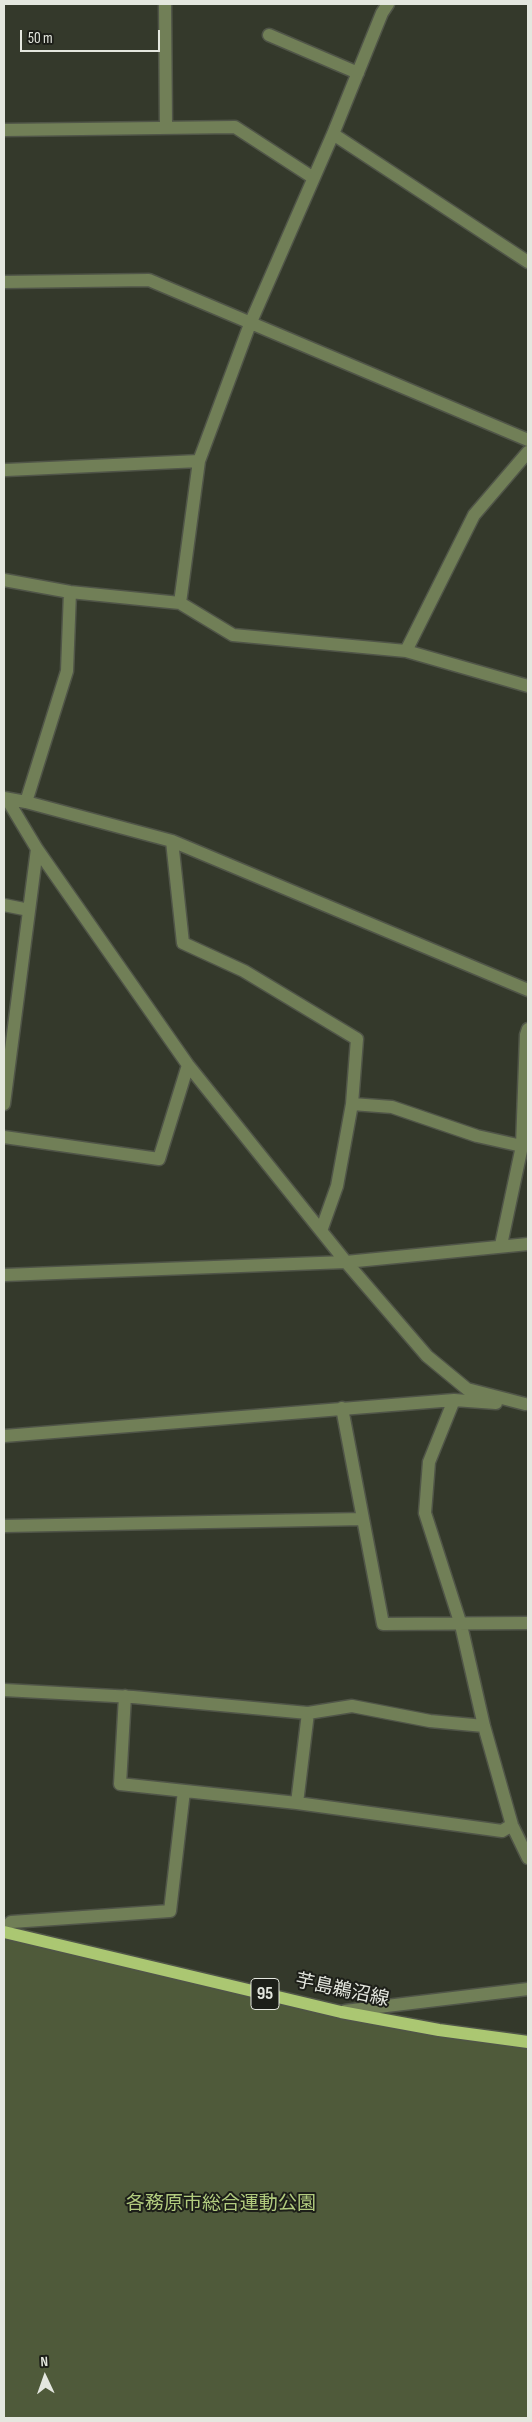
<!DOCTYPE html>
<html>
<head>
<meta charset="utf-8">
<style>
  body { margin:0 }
  #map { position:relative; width:532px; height:2422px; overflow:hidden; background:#34392b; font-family:"Sofia Sans Condensed",sans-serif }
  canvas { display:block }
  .frame { position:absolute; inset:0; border:5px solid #e4e7df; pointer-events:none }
  .north { position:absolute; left:20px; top:2352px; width:50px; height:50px; -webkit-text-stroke:4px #1d1f19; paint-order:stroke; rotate:357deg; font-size:14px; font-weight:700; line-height:20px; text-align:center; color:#e4e7df }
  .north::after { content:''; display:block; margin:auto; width:18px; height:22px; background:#e4e7df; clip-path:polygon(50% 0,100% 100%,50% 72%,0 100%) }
  .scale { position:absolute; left:20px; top:30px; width:140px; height:22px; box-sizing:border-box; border:2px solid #e4e7df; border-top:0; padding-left:6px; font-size:15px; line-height:18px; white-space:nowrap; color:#e4e7df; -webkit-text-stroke:4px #1d1f19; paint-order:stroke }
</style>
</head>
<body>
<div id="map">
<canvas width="532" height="2422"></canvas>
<div class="frame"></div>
<div class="north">N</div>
<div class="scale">50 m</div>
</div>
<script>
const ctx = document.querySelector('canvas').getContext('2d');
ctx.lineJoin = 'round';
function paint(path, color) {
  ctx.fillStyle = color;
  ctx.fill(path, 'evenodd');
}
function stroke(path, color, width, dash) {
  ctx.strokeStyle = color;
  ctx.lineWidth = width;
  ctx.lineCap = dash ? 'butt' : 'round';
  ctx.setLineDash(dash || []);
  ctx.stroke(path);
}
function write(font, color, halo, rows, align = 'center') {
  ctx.font = font + ' "Sofia Sans Condensed","Noto Sans JP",sans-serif';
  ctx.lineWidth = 4;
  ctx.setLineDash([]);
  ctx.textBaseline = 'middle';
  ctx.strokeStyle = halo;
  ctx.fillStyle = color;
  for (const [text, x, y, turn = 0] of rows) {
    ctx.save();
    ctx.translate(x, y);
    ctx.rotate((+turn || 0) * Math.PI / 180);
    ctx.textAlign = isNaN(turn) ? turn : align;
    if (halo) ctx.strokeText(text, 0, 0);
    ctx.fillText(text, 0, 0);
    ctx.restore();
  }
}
paint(new Path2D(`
  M4,1932L341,2012L528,2042V2418H4Z`), '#4f5a3a');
const minor = new Path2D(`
  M165,4L166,127
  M269,35L358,73
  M4,130L235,127L312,177
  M333,134L528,262
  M4,282L149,280L528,440
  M6,470L199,461
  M4,580L70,592L180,603L233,635L406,651L528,686
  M180,603L199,461L250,324L333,134L382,13L388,4
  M406,651L474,515L528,452
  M4,798L26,802L172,841L528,990
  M7,799L37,849L188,1065L346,1262L427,1356L467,1389L525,1404
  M26,802L67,671L70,592
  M172,841L183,943L244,971L357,1039L352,1104L392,1107L477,1136L522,1146
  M4,905L29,910
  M4,1104L37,849
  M4,1137L159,1159L188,1065
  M321,1231L337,1186L352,1104
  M501,1245L522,1146L526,1035L528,1029
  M4,1275L346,1262L528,1244
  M454,1400L429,1462L425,1513L461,1625L484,1726L512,1825L528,1858
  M342,1408L383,1624L528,1623
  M4,1436L454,1400L496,1403
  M4,1526L363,1519
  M4,1690L133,1697L308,1713L352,1706L430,1721L484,1726
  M125,1696L120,1784L297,1803
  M308,1713L297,1803L502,1831L512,1825
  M4,1929L11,1922L170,1911L184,1791
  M345,2011L528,1989`);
const major = new Path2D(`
  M4,1932L341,2012L439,2030L528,2042`);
stroke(minor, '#505548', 15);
stroke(major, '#505548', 15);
stroke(minor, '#717f57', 12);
stroke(major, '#abc772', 12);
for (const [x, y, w] of [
  [265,1994,28]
]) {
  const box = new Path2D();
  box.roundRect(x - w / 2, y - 15.5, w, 31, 4);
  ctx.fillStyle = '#1d1f19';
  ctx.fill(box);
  stroke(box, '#e4e7df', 1);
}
write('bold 18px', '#e4e7df', null, [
  ["95",265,1994]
]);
write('19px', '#e4e7df', '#1d1f19', [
  ["芋島鵜沼線",342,1991,12]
]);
write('19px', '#b1cb7e', '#1d1f19', [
  ["各務原市総合運動公園",221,2204]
]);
</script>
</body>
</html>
